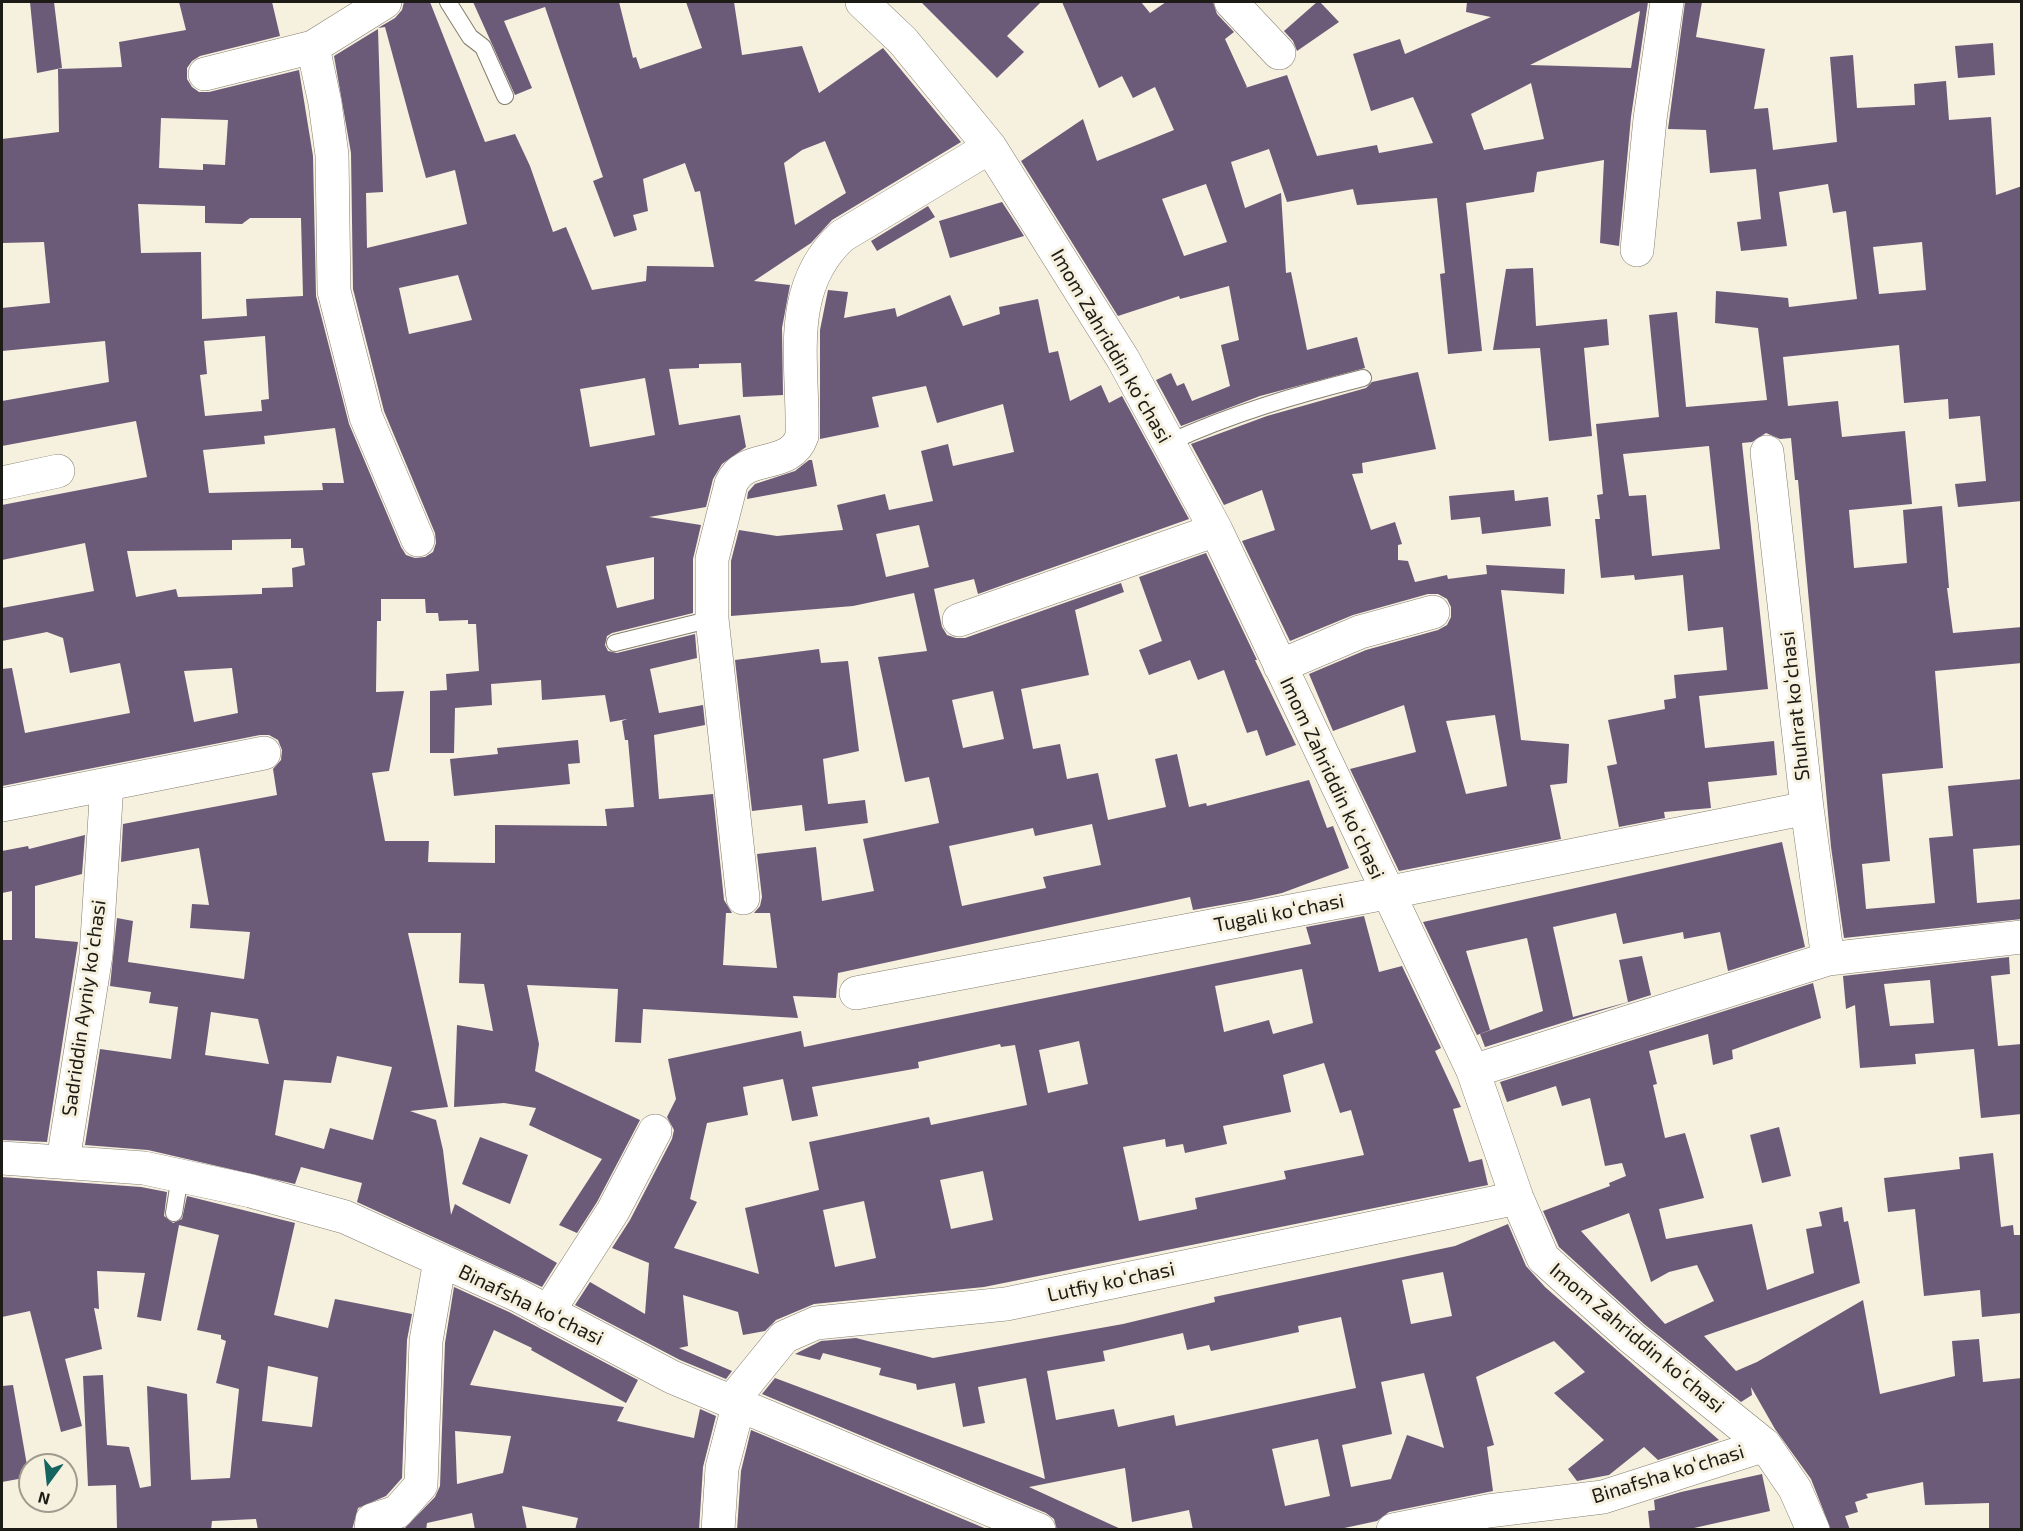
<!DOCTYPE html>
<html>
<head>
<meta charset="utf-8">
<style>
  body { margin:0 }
  #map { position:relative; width:2023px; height:1531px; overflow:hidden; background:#f6f0df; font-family:"Exo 2",sans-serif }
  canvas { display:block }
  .frame { position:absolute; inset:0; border:3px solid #1d1b15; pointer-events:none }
  .north { position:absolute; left:18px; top:1453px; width:60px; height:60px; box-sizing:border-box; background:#f6f0df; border:2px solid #9f9b8e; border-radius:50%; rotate:195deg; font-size:16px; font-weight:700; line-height:24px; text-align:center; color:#1d1b15 }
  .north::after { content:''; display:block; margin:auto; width:21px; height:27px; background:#166460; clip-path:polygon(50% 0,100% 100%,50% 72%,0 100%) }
</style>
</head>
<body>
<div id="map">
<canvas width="2023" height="1531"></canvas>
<div class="frame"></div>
<div class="north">N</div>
</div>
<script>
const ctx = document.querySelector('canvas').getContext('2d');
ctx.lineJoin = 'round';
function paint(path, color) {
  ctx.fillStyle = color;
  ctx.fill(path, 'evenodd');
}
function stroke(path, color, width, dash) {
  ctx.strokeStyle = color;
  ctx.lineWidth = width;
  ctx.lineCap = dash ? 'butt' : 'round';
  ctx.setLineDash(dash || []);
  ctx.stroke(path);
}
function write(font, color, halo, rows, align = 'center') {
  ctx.font = font + ' "Exo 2",sans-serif';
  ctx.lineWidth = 6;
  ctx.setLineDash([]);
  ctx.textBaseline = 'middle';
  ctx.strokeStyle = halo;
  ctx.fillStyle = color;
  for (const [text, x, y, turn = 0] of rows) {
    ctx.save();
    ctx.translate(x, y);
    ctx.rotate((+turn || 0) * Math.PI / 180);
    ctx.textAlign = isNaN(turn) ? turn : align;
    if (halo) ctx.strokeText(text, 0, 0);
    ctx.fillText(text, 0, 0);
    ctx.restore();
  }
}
paint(new Path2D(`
  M30,2H54L62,68L37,73Z
  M179,2H272L280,36L200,56L192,61L187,68V79L192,87L199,92H209L299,70L313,156L316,296L349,424L401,547L406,555L415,558L425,557L433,552L436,543L435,533L384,411L353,289L351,153L334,56L378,29L383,192L366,193L367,248L467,224L455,170L426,178L385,27L378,28L395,18L402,10L404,2H430L485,142L515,134L530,166L553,232L566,227L592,290L646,281L647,266L714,267L700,191L695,192L685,163L643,179L648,211L633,215L637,230L614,237L593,181L603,177L545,7L504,21L532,88L515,95L473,2H619L633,58L636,57L640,69L702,48L686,2H734L742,55L802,46L819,93L883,48L961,142L832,220L811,243L754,281L790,285L782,328L783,395L743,397L741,363L699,364V368L669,369L679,425L740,415L746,447L722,464L713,479L706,507L649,517L701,525L693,559V613L612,633L607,636L605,645L608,651L617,653L695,634L697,658L650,669L659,713L703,705L705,725L654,735L659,799L713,794L724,900L732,913H726L723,965L777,968L770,913H754L760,906L762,897L757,854L816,847L822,901L874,891L863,839L939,823L929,777L905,782L878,657L927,651L914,593L853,606L731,616V561L739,530L777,536L843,530L837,505L885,494L889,510L933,501L921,451L948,444L953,466L1014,452L1003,404L937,423L926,386L872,397L879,427L820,439V330L828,290L848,292L844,318L895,308L897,317L950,295L963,326L1000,314L999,307L1038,299L1049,353L1058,351L1070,401L1101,385L1109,403L1122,396L1189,519L978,594L974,579L934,589L942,627L947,635L956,638H965L1121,583L1124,592L1075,610L1089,675L1021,689L1033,749L1060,744L1067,779L1098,773L1108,820L1166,807L1155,759L1177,754L1189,807L1206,803L1207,806L1309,780L1327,828L1333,826L1349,868L1282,893L1250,900L1193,910L1190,897L838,973L836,998L793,996L798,1018L643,1009L641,1043L615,1042L618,989L527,985L539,1044L535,1071L640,1120L597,1202L577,1233L559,1225L602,1159L529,1125L536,1108L504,1103L454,1107L457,1025L493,1031L484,984L459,983L461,933H408L448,1107L410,1111L436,1120L443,1150L451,1215L455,1204L557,1263L542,1287L357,1202L362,1183L301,1167L295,1184L148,1150L85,1145L100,1049L171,1059L178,1007L149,1003L151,992L110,986L117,918L133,921L128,962L244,979L250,932L190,928L192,904L209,905L199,848L121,862L123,824L277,795L273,769L281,760L282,750L278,740L269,735H260L2,786V669L12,668L25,733L130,713L120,663L70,673L63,638L47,632L2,641V608L94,591L85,543L2,560V505L147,477L136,421L2,446V401L109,382L105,341L2,351V308L50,303L44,242L2,243V139L59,132L58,69L122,67L119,42L186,30ZM161,118L228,120L225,165L203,164V170L159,168ZM825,141L846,193L795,225L784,163L802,150ZM138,204L205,206V223L242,224L250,218H301L303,296L246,299L247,316L202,319L201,252L141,253ZM458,275L472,320L409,334L399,288ZM265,336L269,399L261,400L262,411L205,416L200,375L207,374L204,341ZM645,378L655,435L590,447L580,389ZM335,428L344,483H322L323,490L209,493L203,450L265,444L264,436ZM919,525L929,567L886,577L876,534ZM291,539V548H303L305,565L292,568L293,587L262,588V594L178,597L176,589L136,597L127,551L232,550V540ZM654,557V599L617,608L606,566ZM381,599H425L426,613H438L439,621L468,620V624H476L479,671L446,674L447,690L430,691V753H454L455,708L492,705L491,684L541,680L542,700L605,695L610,722L627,719L622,721L625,740H628L634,807L605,809L607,826L495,825V863L428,862L429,841H385L372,773L389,771L404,691L376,692L377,621H381ZM232,668L238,713L194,722L184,671ZM993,691L1004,739L963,748L952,700ZM1092,824L1101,865L1043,877L1046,888L962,906L949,846L1033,828L1035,836ZM211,1012L258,1019L269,1064L205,1055ZM337,1056L392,1067L373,1140L330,1128L324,1149L275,1135L284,1080L331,1083Z
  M921,2H1041L1007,36L1024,52L997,78Z
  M1062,2H1141L1150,13L1166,2H1213L1217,14L1234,32L1225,39L1247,87L1245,88L1287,75L1317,156L1377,145L1379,153L1433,143L1413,97L1371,111L1353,54L1400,39L1405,54L1491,17L1466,12L1467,2H1648L1631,117L1619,246L1600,243L1604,160L1537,172L1534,192L1466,203L1482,351L1448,354L1440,274L1445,273L1437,198L1357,205L1353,189L1287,202L1269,149L1231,162L1245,208L1281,193L1286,273L1291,272L1307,350L1357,337L1365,368L1260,396L1181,426L1156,380L1171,373L1177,386L1184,383L1192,401L1230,386L1221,345L1239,340L1229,286L1180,299L1179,296L1118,316L1021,161L1083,119L1097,161L1174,130L1155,87L1133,98L1122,76L1099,88ZM1640,11L1631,68L1530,65ZM1531,83L1544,139L1484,150L1471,114ZM1206,184L1227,242L1184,256L1162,199Z
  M1317,2H1320L1339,22L1297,51L1293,41L1284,31Z
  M1685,2H1702L1696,37L1765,49L1754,109L1768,108L1773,150L1837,142L1830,57L1853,55L1857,108L1915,105L1914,84L1946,81L1949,120L1991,117L1996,195L2022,186V501L1958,507L1955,484L1986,481L1980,416L1949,419L1948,399L1904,403L1899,345L1783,357L1788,406L1838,401L1842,437L1905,431L1912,504L1849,510L1854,568L1907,563L1903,510L1942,506L1949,588H1947L1953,633L2022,627V663L1935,671L1943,768L1882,774L1890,861L1862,864L1866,909L1935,903L1929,838L1953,836L1948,786L2022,779V845L1973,849L1977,903L2022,899V919L1844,938L1831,847L1798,480H1795L1791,438L1780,439L1766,433L1752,442L1742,443L1768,689L1699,696L1705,748L1774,741L1777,775L1708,782L1711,808L1664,812L1665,818L1619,827L1607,766L1617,764L1608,720L1665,709L1664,700L1676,698L1674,675L1727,670L1723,627L1688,631L1683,575L1635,580L1634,575L1601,578L1595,519H1600L1597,495L1603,494L1596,424L1659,417L1649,315L1677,312L1686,407L1767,400L1758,328L1715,323L1716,291L1788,298L1789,307L1857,299L1846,211L1833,213L1828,184L1779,192L1787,246L1741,251L1737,222L1761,219L1756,169L1710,173L1706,130L1668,129ZM1922,242L1926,290L1879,294L1873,247ZM1709,446L1720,549L1652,556L1646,495L1629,496L1623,454Z
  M1993,43L1995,75L1958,78L1955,46Z
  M1002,202L1024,236L950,258L939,221Z
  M928,206L935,217L877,251L871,241Z
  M1533,268L1536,326L1607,319L1609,345L1584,348L1592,436L1549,441L1540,348L1493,350L1506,269Z
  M1418,372L1436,449L1362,463L1363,473L1352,474L1371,530L1395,522L1402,544L1398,545V560L1408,561L1415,582L1447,575L1448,579L1487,574L1486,565L1565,569L1564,594L1501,590L1521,740L1569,744L1567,783L1550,785L1561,839L1399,871L1350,769L1416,752L1404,705L1333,731L1309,674L1366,650L1438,630L1447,625L1451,617V607L1447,599L1438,594H1428L1353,615L1290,641L1242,541L1275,530L1262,490L1224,505L1191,444L1267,416L1366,388L1372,382ZM1495,715L1507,786L1466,794L1446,721Z
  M809,460H812L817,486L747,499L748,492L755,484L795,471Z
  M1514,490L1515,501L1548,497L1551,526L1482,534L1480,517L1451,520L1449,496Z
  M1206,553L1257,660H1255L1296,745L1266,756L1257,730L1247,733L1224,670L1198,680L1190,660L1149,675L1139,650L1162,641L1139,577Z
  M819,649L821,663L848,661L859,751L823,759L828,804L865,800L868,823L805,831L802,805L752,811L735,660Z
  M578,740L580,763L568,764L570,784L454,796L450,759L498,754L497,748Z
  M85,835L82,874L35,886V938L78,942L47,1142L2,1140V940H12V891L2,893V851L28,846L29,849Z
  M1782,842L1805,947L1728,971L1720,932L1684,939L1683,932L1623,944L1616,913L1553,927L1573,1017L1628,1002L1619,960L1642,956L1651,995L1485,1047L1480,1034L1543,1011L1527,938L1466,951L1490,1030L1477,1035L1423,922Z
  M1364,916L1379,972L1402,966L1441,1048L1435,1051L1461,1107L1453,1109L1469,1162L1482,1159L1488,1185L984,1287L814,1304L776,1320L765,1331L743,1335L738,1312L683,1295L688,1346L679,1348L732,1371L726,1379L680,1360L575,1305L590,1282L645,1314L649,1263L612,1248L630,1220L672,1139L674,1130L667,1117L676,1099L668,1059L801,1031L804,1047L1311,944L1306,927ZM1302,969L1313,1023L1273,1034L1269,1020L1224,1032L1215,986ZM1079,1041L1088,1084L1048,1093L1039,1050ZM1000,1044L1001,1047L1015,1045L1027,1105L931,1125L929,1117L809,1142L819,1190L745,1208L759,1274L674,1248L697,1202L690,1199L707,1123L748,1115L743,1087L783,1079L792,1121L818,1116L812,1087L919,1068L918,1062ZM1324,1063L1340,1113L1351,1110L1364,1155L1284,1171L1286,1179L1195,1198L1197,1209L1139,1221L1123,1147L1165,1139L1166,1147L1183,1144L1185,1153L1227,1144L1223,1126L1291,1112L1283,1075ZM983,1171L993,1220L951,1229L940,1180ZM864,1201L876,1258L835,1267L823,1210Z
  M2009,957L2010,974L1991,976L1998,1046L2022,1044V1114L1981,1118L1974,1049L1915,1054L1916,1064L1860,1068L1855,1005L1846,1009L1843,976ZM1930,980L1934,1023L1890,1026L1884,984Z
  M1813,983L1821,1018L1732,1050L1733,1059L1713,1065L1708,1034L1649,1051L1657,1084L1653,1085L1665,1138L1685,1133L1704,1198L1659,1209L1666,1239L1752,1224L1767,1290L1814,1273L1806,1229L1822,1226L1819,1212L1842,1207L1844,1222L1848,1221L1860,1283L1704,1336L1736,1371L1757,1362L1863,1300L1880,1394L1955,1376L1952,1341L1979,1339L1983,1382L2022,1378V1530H1989V1503L1925,1505L1923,1482L1866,1494L1868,1498L1855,1502L1858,1512L1845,1516L1850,1530H1831L1811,1479L1775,1429L1751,1387L1752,1395L1741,1402L1644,1324L1559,1247L1543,1211L1610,1186L1609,1183L1626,1176L1622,1163L1605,1166L1590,1098L1562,1106L1556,1086L1507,1102L1500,1082ZM1629,1213L1651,1282L1669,1272L1697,1265L1714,1301L1665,1324L1581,1231Z
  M1779,1127L1791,1176L1762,1183L1750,1135Z
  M480,1137L528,1155L510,1204L462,1184Z
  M1993,1153L2001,1227L2013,1225L2014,1235H2022V1313L1982,1317L1980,1290L1924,1296L1915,1209L1888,1212L1884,1178L1960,1169L1959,1157Z
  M2,1177L141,1187L167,1192L164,1216L173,1223L182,1219L187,1196L295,1223L274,1315L328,1328L335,1299L412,1314L407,1340L402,1478L386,1496L358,1508L352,1530H258L256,1519L212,1521L211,1530H117L116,1485L88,1486L83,1376L103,1375L107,1445L129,1447L140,1488L151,1486L147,1386L187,1394L191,1480L230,1478L239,1389L216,1383L226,1341L221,1339V1335L197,1330L219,1235L179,1225L161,1321L137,1317L145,1273L97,1271L99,1309L94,1308L102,1349L65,1359L82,1426L61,1432L30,1311L2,1317ZM268,1366L318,1377L312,1427L262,1421Z
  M1508,1224L1526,1266L1545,1287L1719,1440L1658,1460L1644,1447L1609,1475L1577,1481L1568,1469L1604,1440L1554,1393L1585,1372L1554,1341L1476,1377L1494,1445L1487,1447L1493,1491L1389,1512L1377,1521L1335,1530H1193L1189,1510L1132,1522L1125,1468L1029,1487L1123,1530H1057L1054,1519L1046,1513L762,1394L775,1378L1045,1479L1026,1378L978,1387L985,1423L963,1427L955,1383L917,1390L916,1384L879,1375L881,1368L823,1353L820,1360L795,1354L821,1341L856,1338L933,1358L1123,1324L1215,1302L1214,1297L1455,1246ZM1443,1272L1452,1316L1411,1324L1402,1280ZM1341,1317L1356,1388L1176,1426L1174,1415L1118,1427L1114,1409L1056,1420L1047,1371L1105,1361L1103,1351L1183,1333L1187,1350L1209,1345L1211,1351L1299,1332L1298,1326ZM1424,1373L1444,1448L1407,1435L1391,1479L1351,1487L1342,1445L1392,1434L1381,1382ZM1318,1439L1330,1496L1285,1506L1272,1449Z
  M454,1287L509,1312L638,1380L626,1403L531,1350L532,1348L494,1330L470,1385L624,1407L617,1421L694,1438L700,1409L716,1416L703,1467L699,1530H575L578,1518L522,1506L527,1530H475L472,1513L427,1523L426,1530H403L435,1497L440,1486L445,1343ZM455,1431L511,1436L503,1473L457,1484Z
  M13,1385L29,1477L2,1482V1386Z
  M751,1430L989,1530H737L741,1471Z
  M1762,1474L1770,1511L1685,1530H1650L1648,1511L1655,1510L1654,1500L1681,1492Z`), '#6b5b78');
const lane = new Path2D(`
  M448,2L470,37L483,47L505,96
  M1168,443C1231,414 1295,395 1363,378
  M615,643L712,619
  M174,1213L180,1176`);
const street = new Path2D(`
  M862,2L903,41L990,147L1123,359L1216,530L1473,1071L1517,1198L1543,1258L1632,1338L1765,1445L1795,1489L1813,1530
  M1231,2L1279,53
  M313,47L325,103L332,155L334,291L366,417L418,540
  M205,74L313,47L385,2
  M1637,250L1650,119L1667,2
  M1767,452L1807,808L1828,959
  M2,483L58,471
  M959,620L1216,530
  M1280,666L1360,632L1433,612
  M2,805L264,753
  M743,898L712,619V559L731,484C745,451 790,471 802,436C804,364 784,289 842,236L990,147
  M856,993L1386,893L1807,808
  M1473,1071L1828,959L2022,937
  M2,1158L144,1168L251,1191L345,1217L517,1295L672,1377L1039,1530
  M63,1161L96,955L107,784
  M548,1312L613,1211L655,1131
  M732,1401L784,1337L816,1323L1006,1304L1517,1198
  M371,1530L372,1520L397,1512L421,1485L426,1341L440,1260
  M718,1530L722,1468L739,1403
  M1393,1530L1488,1511L1603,1497L1765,1445`);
stroke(lane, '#847e6f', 18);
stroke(street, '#847e6f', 34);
stroke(lane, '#fff', 16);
stroke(street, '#fff', 33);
write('20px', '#1d1b15', '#f6f0df', [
  ["Imom Zahriddin koʻchasi",1111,346,60],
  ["Shuhrat koʻchasi",1795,706,-96],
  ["Imom Zahriddin koʻchasi",1332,778,65],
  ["Tugali koʻchasi",1279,913,-11],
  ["Sadriddin Ayniy koʻchasi",84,1008,-82],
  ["Lutfiy koʻchasi",1111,1282,-12],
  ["Binafsha koʻchasi",531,1305,26],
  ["Imom Zahriddin koʻchasi",1637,1338,40],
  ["Binafsha koʻchasi",1668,1474,-17]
]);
</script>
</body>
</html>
